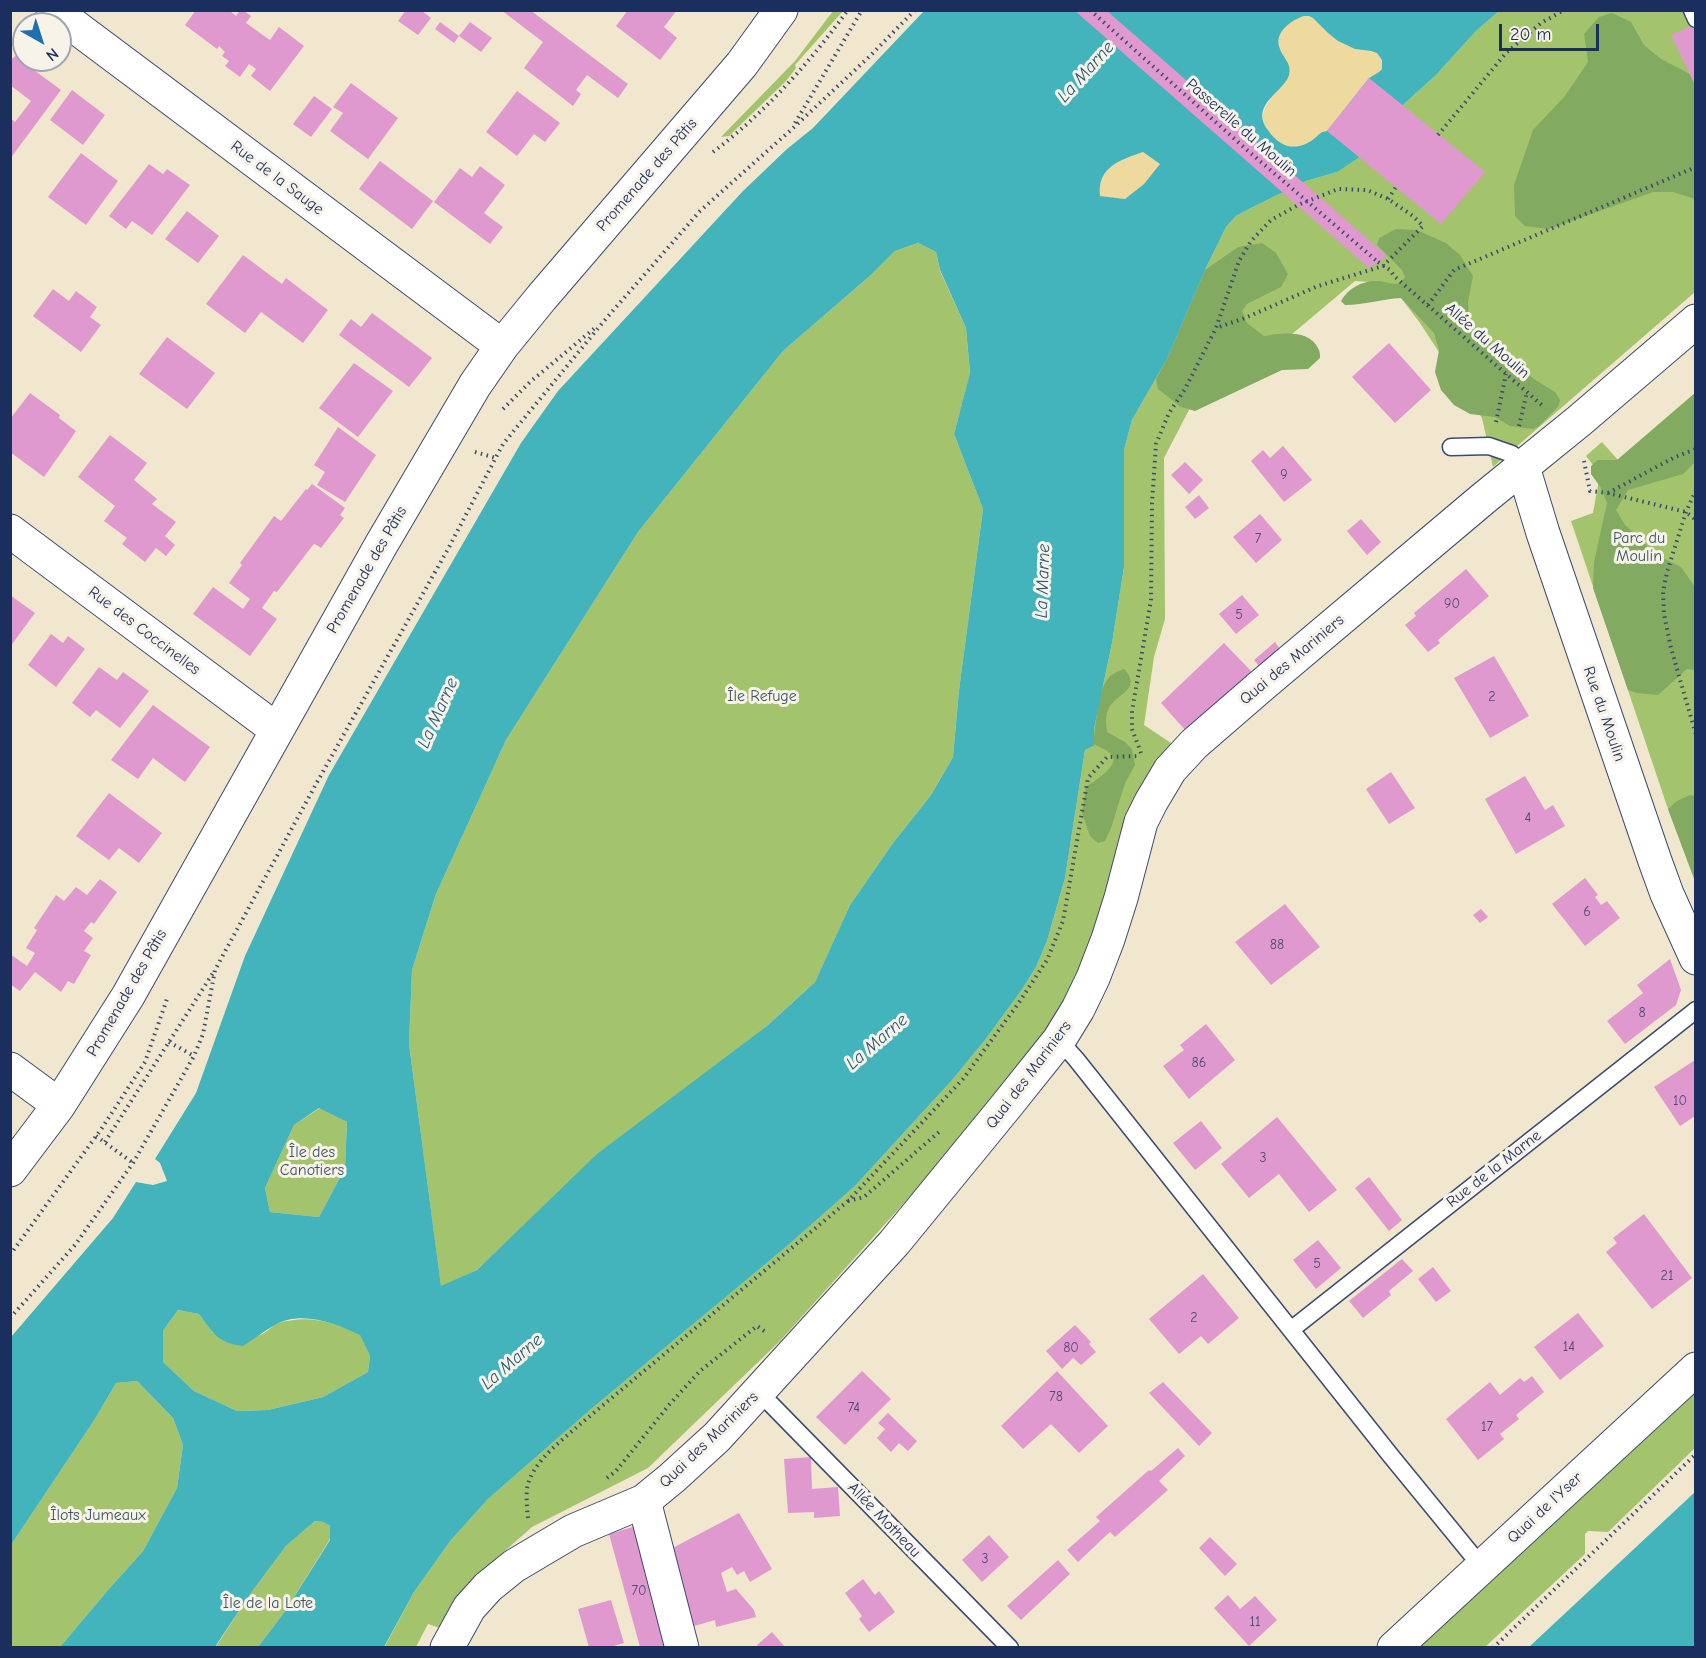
<!DOCTYPE html>
<html>
<head>
<meta charset="utf-8">
<style>
  body { margin:0 }
  #map { position:relative; width:1706px; height:1658px; overflow:hidden; background:#f1e7ce; font-family:"Comic Neue",sans-serif }
  canvas { display:block }
  .frame { position:absolute; inset:0; border:12px solid #1b2f5e; pointer-events:none }
  .north { position:absolute; left:12px; top:12px; width:60px; height:60px; box-sizing:border-box; background:#f7f3e8; border:2px solid #9fa5b1; border-radius:50%; rotate:141deg; font-size:16px; font-weight:700; line-height:24px; text-align:center; color:#1b2f5e }
  .north::after { content:''; display:block; margin:auto; width:21px; height:27px; background:#1f6fb2; clip-path:polygon(50% 0,100% 100%,50% 72%,0 100%) }
  .scale { position:absolute; left:1499px; top:24px; width:100px; height:27px; box-sizing:border-box; border:3px solid #1b2f5e; border-top:0; padding-left:8px; font-size:18px; line-height:21px; white-space:nowrap; color:#1b2f5e; -webkit-text-stroke:4px #f7f3e8; paint-order:stroke }
</style>
</head>
<body>
<div id="map">
<canvas width="1706" height="1658"></canvas>
<div class="frame"></div>
<div class="north">N</div>
<div class="scale">20 m</div>
</div>
<script>
const ctx = document.querySelector('canvas').getContext('2d');
ctx.lineJoin = 'round';
function paint(path, color) {
  ctx.fillStyle = color;
  ctx.fill(path, 'evenodd');
}
function stroke(path, color, width, dash) {
  ctx.strokeStyle = color;
  ctx.lineWidth = width;
  ctx.lineCap = dash ? 'butt' : 'round';
  ctx.setLineDash(dash || []);
  ctx.stroke(path);
}
function write(font, color, halo, rows, align = 'center') {
  ctx.font = font + ' "Comic Neue",sans-serif';
  ctx.lineWidth = 6;
  ctx.setLineDash([]);
  ctx.textBaseline = 'middle';
  ctx.strokeStyle = halo;
  ctx.fillStyle = color;
  for (const [text, x, y, turn = 0] of rows) {
    ctx.save();
    ctx.translate(x, y);
    ctx.rotate((+turn || 0) * Math.PI / 180);
    ctx.textAlign = isNaN(turn) ? turn : align;
    if (halo) ctx.strokeText(text, 0, 0);
    ctx.fillText(text, 0, 0);
    ctx.restore();
  }
}
paint(new Path2D(`
  M833,11H843L795,65L796,68L786,81L729,136L721,137L795,61Z
  M1499,11H1695V292L1493,467L1482,418L1420,323L1401,298L1384,287L1370,282L1355,281L1240,378L1190,408L1164,458L1165,619L1154,657L1144,725L1174,745L1097,933L1056,1023L950,1155L921,1184L780,1341L648,1468L532,1527L481,1572L440,1628L428,1624L416,1647L384,1648L414,1592L451,1540L488,1499L590,1410L786,1247L855,1186L953,1079L985,1040L1021,991L1036,967L1047,941L1065,878L1085,750L1094,746V729L1112,643L1124,567V450L1132,420L1167,359L1205,270L1226,227L1236,216L1251,208L1306,181L1337,172L1404,104L1436,75L1476,31Z
  M918,243L936,252L940,271L966,328L970,374L954,434L983,509L959,690L953,757L931,795L893,843L850,905L815,982L767,1026L528,1222L477,1270L441,1287L409,1044L412,970L436,894L506,740L638,532L783,351L872,274L895,251Z
  M1695,393V881L1668,809L1571,521L1593,513L1600,474L1586,456L1588,454L1602,442L1618,460Z
  M320,1108L347,1122L345,1168L319,1217L270,1212L265,1188L294,1125Z
  M178,1310L199,1314L213,1333C223,1334 253,1338 260,1335C267,1333 272,1325 279,1323C308,1314 334,1322 360,1334L370,1356L368,1372L323,1397L268,1410L237,1411L194,1391L163,1362V1331Z
  M137,1381L173,1418L183,1445L177,1488L143,1551L108,1590L60,1647L11,1648V1545L95,1419L116,1383Z
  M1695,1383V1448L1608,1532L1588,1531L1585,1534V1554L1485,1647L1408,1648Z
  M315,1521L323,1522L330,1526V1539L286,1610L258,1647L215,1648L248,1597L286,1546Z`), '#a3c46d');
paint(new Path2D(`
  M1612,13L1631,22L1644,45L1661,59L1690,74L1696,85L1695,199L1673,192H1653L1549,229L1525,226L1515,216L1514,185L1533,130L1565,96L1588,62L1584,34L1599,17Z
  M1396,229L1417,230L1446,243L1460,255L1473,276L1468,302L1469,325L1534,379L1555,392L1560,400L1559,405L1555,410L1538,427L1533,429L1510,426L1495,417L1470,414L1454,405L1441,390L1435,372L1439,350L1434,333L1401,298C1382,299 1364,305 1345,305L1341,301C1348,288 1363,280 1379,281C1390,282 1398,289 1405,277L1402,270L1377,245L1379,238Z
  M1262,243L1276,253L1288,274L1281,287L1247,304L1242,311L1247,323L1264,336C1281,333 1309,329 1318,348C1320,351 1320,355 1320,358L1308,369L1282,370L1195,411L1181,407L1158,389L1156,379L1167,359L1205,270L1238,247Z
  M1695,393V462L1683,474L1628,490L1616,510L1625,525L1640,538L1653,553L1681,567L1695,587V670L1687,669L1658,695L1637,693L1628,690L1593,588L1594,562L1607,503L1601,488L1591,474V466L1598,460H1617Z
  M1124,669C1143,689 1116,694 1109,708C1105,716 1106,723 1107,732L1125,742L1132,749L1135,765L1125,783L1111,828L1105,841L1098,843L1090,836L1082,813L1086,787C1093,782 1122,765 1111,754C1107,750 1099,747 1094,744C1094,731 1099,692 1105,683C1110,675 1115,672 1124,669Z
  M1690,795L1695,796V881L1668,809L1677,801Z`), '#82aa60');
paint(new Path2D(`
  M1304,16H1309L1313,18L1328,33L1349,46L1377,53L1382,60V69L1379,72L1369,78L1327,131C1318,134 1312,142 1303,145C1294,148 1284,147 1277,140C1252,118 1265,110 1277,88C1281,80 1284,71 1288,63C1286,58 1282,54 1280,50C1273,33 1290,20 1304,16Z
  M1143,152L1160,164L1144,184L1125,199L1100,196C1097,167 1120,160 1143,152Z`), '#eeda9e');
paint(new Path2D(`
  M924,11H1499L1476,31L1436,75L1404,104L1358,158L1337,172L1306,181L1251,208L1236,216L1226,227L1205,270L1167,359L1132,420L1124,450V567L1112,643L1094,729V746L1085,750L1065,878L1047,941L1036,967L1021,991L985,1040L953,1079L855,1186L786,1247L590,1410L488,1499L451,1540L414,1592L384,1647H258L286,1610L330,1540V1526L323,1522L315,1521L286,1546L248,1597L215,1647H60L108,1590L143,1551L177,1488L183,1445L173,1418L137,1381L116,1383L95,1419L11,1545V1337L113,1218L136,1182L153,1185L167,1181L160,1163L155,1159L196,1093L245,956L329,775L521,443L558,391L743,191L787,149L813,128ZM1304,16H1309L1313,18L1328,33L1338,41L1355,49L1371,51L1377,53L1382,60V69L1379,72L1369,78L1327,131C1320,132 1320,134 1315,138C1306,146 1291,150 1281,143C1276,140 1271,135 1268,130C1249,105 1284,92 1289,75C1292,63 1283,58 1280,49C1273,33 1291,20 1304,16ZM1143,152L1160,164L1144,184L1125,199L1100,196C1097,167 1120,160 1143,152ZM918,243L936,252L940,270L966,328L970,373L954,434L983,509L959,690L953,757L931,795L893,843L850,905L815,982L767,1026L597,1154L477,1270L441,1286L409,1044L412,970L436,894L506,740L638,532L783,351L872,274L895,251ZM319,1108L347,1122L345,1168L319,1217L270,1212L265,1188L294,1125ZM178,1310L199,1314C213,1333 218,1343 243,1346C254,1339 264,1331 275,1325C301,1310 335,1323 360,1335L370,1356L368,1372L323,1397L268,1410L237,1411L194,1391L163,1362V1331Z
  M1695,1492L1696,1645L1693,1647H1529Z`), '#43b3bc');
paint(new Path2D(`
  M196,10H229L236,16L240,10H243L251,16L246,23L270,40L279,27L304,46L270,91L251,76L256,69L249,64L240,77L225,66L229,61L222,56L225,52L219,46L217,49L185,25Z
  M406,10H421L431,18L418,35L398,21Z
  M501,10H530L628,84L618,98L587,75L576,90L581,94L573,106L524,68L543,42Z
  M628,10H677L664,27L677,38L660,60L616,26Z
  M1074,10H1106L1387,256L1369,268Z
  M440,22L459,36L454,43L435,29Z
  M470,22L492,38L481,52L459,36Z
  M1695,24V85L1671,35Z
  M15,56L61,90L10,159V118L15,122L31,101L10,85V61Z
  M1369,78L1485,172L1441,224L1327,131Z
  M351,83L398,118L368,159L330,131L343,113L333,107Z
  M72,90L105,115L83,145L50,120Z
  M517,91L560,123L545,142L534,134L517,156L486,132Z
  M314,96L332,109L311,137L293,124Z
  M81,153L118,181L86,225L48,197Z
  M380,161L433,201L412,229L359,189Z
  M149,164L163,174L167,169L190,185L152,235L132,221L126,229L109,216Z
  M480,166L505,185L484,213L503,227L490,244L434,202L460,168L472,177Z
  M187,211L219,236L198,263L165,239Z
  M243,255L282,284L286,278L328,310L303,343L261,312L245,333L206,304Z
  M53,289L69,301L76,291L97,307L90,317L101,325L81,352L33,316Z
  M372,313L432,358L409,387L339,335L351,319L361,327Z
  M167,337L215,373L187,409L139,374Z
  M1389,343L1431,390L1395,423L1352,377Z
  M354,363L393,391L358,437L319,408Z
  M30,393L60,415L59,418L76,431L70,440L44,477L10,452V419Z
  M338,427L376,455L345,502L317,485L325,472L314,465Z
  M110,435L147,463L134,480L157,499L152,504L176,522L165,536L175,545L166,556L156,548L145,562L122,544L127,538L104,521L115,506L78,477Z
  M1283,446L1312,480L1284,502L1251,461L1263,450L1270,458Z
  M1185,462L1203,480L1189,494L1171,475Z
  M312,484L345,508L340,515L344,518L321,548L315,544L313,545L277,592L274,591L262,608L277,619L250,656L193,614L213,587L243,609L250,599L229,583L242,565L240,563L274,516L281,521L306,489L307,490Z
  M1199,495L1209,508L1195,519L1185,507Z
  M1260,514L1282,540L1256,563L1233,537Z
  M1361,519L1381,542L1367,555L1347,531Z
  M1466,569L1489,596L1438,640L1440,643L1428,652L1405,625L1416,616L1414,613Z
  M10,595L35,613L10,647Z
  M1242,595L1259,615L1236,634L1219,614Z
  M51,634L63,643L68,636L85,649L56,687L28,665Z
  M1275,642L1280,649L1259,666L1254,660Z
  M1224,643L1252,672L1186,731L1161,703Z
  M1494,656L1529,716L1490,738L1454,678Z
  M99,667L117,680L123,672L149,691L120,728L96,710L90,717L72,703Z
  M153,705L210,747L185,782L153,758L138,779L111,760Z
  M1391,772L1415,808L1389,824L1366,789Z
  M1525,776L1545,810L1553,805L1565,826L1516,854L1485,799Z
  M109,793L162,833L139,863L119,848L109,860L76,836Z
  M1585,878L1598,895L1595,897L1601,905L1607,901L1620,918L1585,946L1552,904Z
  M100,879L117,892L94,924L91,922L84,931L93,938L84,951L91,955L74,984L68,981L61,992L35,972L20,991L10,984V954L27,966L35,953L26,948L37,930L34,928L56,895L64,901L76,887L87,895Z
  M1285,904L1320,947L1271,985L1235,942Z
  M1481,909L1488,917L1480,923L1473,915Z
  M1670,959L1681,990L1676,1005L1625,1044L1607,1021L1643,993L1637,985Z
  M1206,1024L1235,1060L1189,1099L1163,1066L1184,1050L1180,1045Z
  M1695,1060V1116L1680,1126L1654,1087Z
  M1277,1117L1337,1190L1309,1212L1279,1174L1249,1198L1221,1164Z
  M1201,1121L1222,1148L1195,1170L1173,1143Z
  M1369,1177L1402,1220L1389,1231L1355,1188Z
  M1644,1214L1692,1278L1652,1309L1606,1252L1617,1243L1613,1238Z
  M1318,1240L1341,1268L1316,1289L1293,1260Z
  M1402,1259L1413,1271L1389,1291L1391,1295L1363,1318L1349,1301Z
  M1433,1267L1451,1291L1436,1302L1418,1279Z
  M1203,1274L1239,1318L1208,1344L1201,1336L1179,1354L1149,1319Z
  M1578,1313L1604,1346L1560,1380L1534,1347Z
  M1075,1325L1091,1342L1089,1344L1096,1352L1081,1365L1073,1358L1062,1369L1046,1351Z
  M862,1371L891,1399L845,1445L816,1417Z
  M1057,1371L1108,1426L1079,1453L1051,1424L1023,1449L1001,1426Z
  M1532,1376L1544,1392L1516,1415L1519,1419L1500,1434L1504,1439L1478,1460L1446,1419L1490,1382L1500,1395L1520,1378L1524,1382Z
  M1163,1382L1212,1433L1199,1446L1149,1393Z
  M888,1413L917,1441L908,1451L899,1443L891,1452L877,1438L885,1429L878,1423Z
  M1178,1448L1185,1456L1159,1481L1168,1490L1115,1537L1110,1532L1078,1562L1067,1550L1100,1521L1096,1517L1149,1470L1151,1471Z
  M811,1457L812,1489L838,1487L840,1516L814,1518V1512L788,1513L784,1459Z
  M739,1513L772,1569L750,1582L744,1571L737,1575L732,1567L721,1573L727,1592L736,1589L754,1610L756,1617L716,1627L715,1620L687,1628L667,1551Z
  M636,1526L670,1647H640L609,1534Z
  M989,1535L1009,1557L982,1582L962,1560Z
  M1210,1537L1237,1564L1225,1576L1199,1548Z
  M1058,1560L1070,1574L1021,1620L1007,1606Z
  M863,1579L875,1595L879,1591L895,1612L869,1632L859,1619L862,1616L845,1593Z
  M1228,1595L1240,1609L1255,1596L1277,1620L1249,1646L1214,1608Z
  M611,1600L624,1643L610,1647H589L578,1609Z
  M772,1632L785,1647H759L757,1645Z`), '#e099cf');
const lane = new Path2D(`
  M1692,10L1696,19
  M1451,447L1489,446L1512,454L1523,467
  M1059,1040L1076,1059L1391,1456L1481,1566
  M1292,1329L1696,1010
  M759,1392L1010,1648`);
const street = new Path2D(`
  M53,10L502,346
  M1523,467L1543,533L1655,861L1667,894L1696,958
  M10,531L277,730
  M10,1069L59,1105
  M10,1170L59,1105L128,996L381,545L475,385L502,346L542,297L742,64L781,10
  M644,1501L682,1648
  M447,1648L469,1608L488,1587L514,1566L573,1531L644,1501L672,1478L717,1437L894,1243L1007,1105L1059,1040L1078,1009L1093,978L1108,939L1121,898L1141,822L1151,802L1170,770L1194,744L1261,686L1484,498L1579,421L1696,321
  M1394,1648L1696,1369`);
stroke(lane, '#3b4b6f', 19);
stroke(street, '#3b4b6f', 35);
stroke(new Path2D(`
  M795,123L862,10
  M1438,135L1506,53L1541,23L1564,10
  M713,152C765,113 810,62 848,10
  M1388,199L1396,187
  M1378,262L1390,270L1394,276L1544,407
  M1428,305L1454,270L1696,167
  M503,409L530,382L596,327
  M1496,422L1506,374
  M1519,426L1527,392
  M475,452L496,458
  M1584,461L1590,491L1608,493L1686,512L1696,520
  M1696,490L1686,512L1667,572L1663,592L1664,614L1671,648L1696,735
  M1608,493L1675,457L1696,449
  M1141,753L1132,729V711L1151,600L1152,503L1156,444L1169,413L1185,389L1216,328L1239,261L1251,241L1271,220L1298,205L1338,189L1367,190L1388,199L1413,216L1423,226L1383,266L1318,286L1245,318L1216,328
  M169,1042L194,1056
  M96,1136L133,1163
  M105,1142L213,973
  M848,1201L864,1197L939,1132
  M10,1255L102,1128L145,1062L167,999
  M10,1318L75,1245L133,1163L194,1056L203,1034L215,970L316,784L448,549L503,444L604,321L700,211L792,129L871,55L915,10
  M607,1478L616,1471L669,1405L700,1371L757,1326L767,1333
  M528,1518C527,1509 526,1499 527,1489C531,1463 559,1443 578,1426L848,1201L963,1079L1018,1004L1047,960L1063,921L1088,778L1107,757L1139,756
  M1493,1648L1696,1454`), '#3b4b6f', 4, [1.5, 4.5]);
stroke(lane, '#fff', 16);
stroke(street, '#fff', 33);
stroke(new Path2D(`
  M1090,10L1247,150L1378,262`), '#3b4b6f', 4, [1.5, 4.5]);
write('14px', '#4c4a7a', null, [
  ["9",1284,475],
  ["7",1258,539],
  ["90",1452,604],
  ["5",1239,615],
  ["2",1492,697],
  ["4",1528,818],
  ["6",1587,912],
  ["88",1277,945],
  ["8",1642,1013],
  ["86",1199,1063],
  ["10",1680,1101],
  ["3",1263,1158],
  ["5",1317,1264],
  ["21",1667,1276],
  ["2",1194,1318],
  ["14",1569,1347],
  ["80",1071,1348],
  ["78",1056,1397],
  ["74",854,1408],
  ["17",1487,1427],
  ["3",985,1559],
  ["70",639,1591],
  ["11",1255,1622]
]);
write('16px', '#1b2f5e', '#f7f3e8', [
  ["Passerelle du Moulin",1241,128,41],
  ["Promenade des Pâtis",647,175,-49],
  ["Rue de la Sauge",277,178,37],
  ["Allée du Moulin",1487,341,41],
  ["Promenade des Pâtis",367,570,-60],
  ["Rue des Coccinelles",144,631,37],
  ["Quai des Mariniers",1292,660,-40],
  ["Rue du Moulin",1604,714,71],
  ["Promenade des Pâtis",127,993,-60],
  ["Quai des Mariniers",1029,1075,-53],
  ["Rue de la Marne",1494,1169,-38],
  ["Quai des Mariniers",709,1440,-44],
  ["Quai de l'Yser",1545,1508,-43],
  ["Allée Motheau",884,1520,46]
]);
write('16px', '#3d5462', '#f7f3e8', [
  ["Parc du",1639,538],
  ["Moulin",1639,556],
  ["Île Refuge",762,696],
  ["Île des",312,1152],
  ["Canotiers",312,1170],
  ["Îlots Jumeaux",98,1515],
  ["Île de la Lote",268,1603]
]);
write('italic 18px', '#27577a', '#f7f3e8', [
  ["La Marne",1086,72,-48],
  ["La Marne",1043,581,-88],
  ["La Marne",438,713,-66],
  ["La Marne",877,1042,-41],
  ["La Marne",512,1362,-41]
]);
</script>
</body>
</html>
